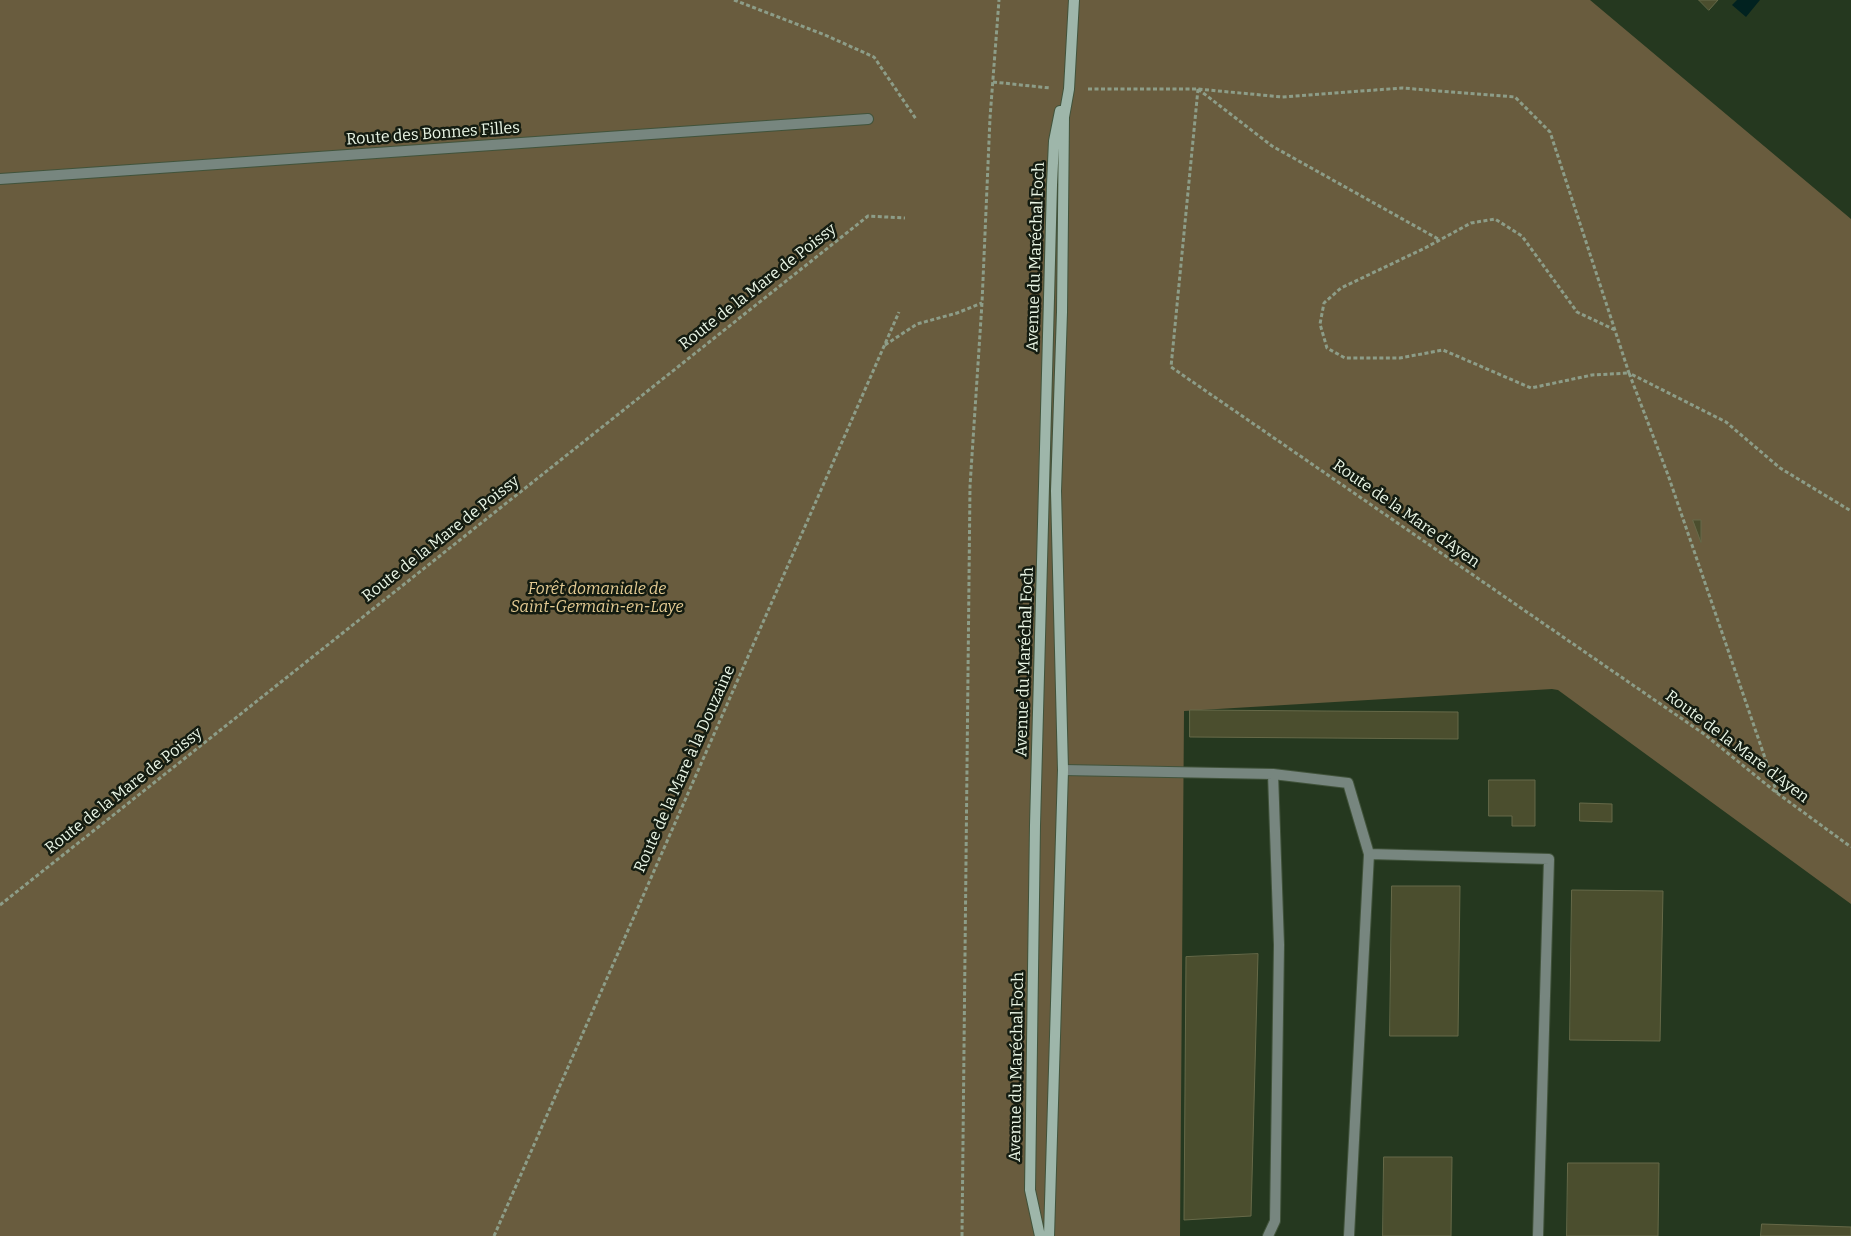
<!DOCTYPE html>
<html>
<head>
<meta charset="utf-8">
<style>
  body { margin:0 }
  canvas { display:block; background:#25381f }
</style>
</head>
<body>
<canvas width="1851" height="1236"></canvas>
<script>
const ctx = document.querySelector('canvas').getContext('2d');
ctx.lineJoin = 'round';
function paint(path, color) {
  ctx.fillStyle = color;
  ctx.fill(path, 'evenodd');
}
function stroke(path, color, width, dash) {
  ctx.strokeStyle = color;
  ctx.lineWidth = width;
  ctx.lineCap = dash ? 'butt' : 'round';
  ctx.setLineDash(dash || []);
  ctx.stroke(path);
}
function write(font, color, halo, rows, align = 'center') {
  ctx.font = font + ' Bitter,serif';
  ctx.lineWidth = 5;
  ctx.setLineDash([]);
  ctx.textBaseline = 'middle';
  ctx.strokeStyle = halo;
  ctx.fillStyle = color;
  for (const [text, x, y, turn = 0] of rows) {
    ctx.save();
    ctx.translate(x, y);
    ctx.rotate((+turn || 0) * Math.PI / 180);
    ctx.textAlign = isNaN(turn) ? turn : align;
    if (halo) ctx.strokeText(text, 0, 0);
    ctx.fillText(text, 0, 0);
    ctx.restore();
  }
}
paint(new Path2D(`
  M0,0H1590L1851,219V904L1558,690L1552,689L1184,711L1180,1236H0Z`), '#695c3e');
paint(new Path2D(`
  M1737,0H1760L1746,17L1732,5Z`), '#012220');
const building = new Path2D(`
  M1699,0H1718L1709,10Z
  M1693,520H1701V542Z
  M1190,710L1458,712V739L1190,737Z
  M1489,780H1535V826H1512V816H1489Z
  M1580,803L1612,804V822L1580,821Z
  M1392,886H1460L1458,1036H1390Z
  M1572,890L1663,891L1660,1041L1570,1040Z
  M1258,954L1251,1216L1184,1220L1186,957Z
  M1384,1157H1452L1451,1236H1383Z
  M1568,1163H1659L1658,1236H1567Z
  M1762,1224L1851,1227V1236H1761Z`);
paint(building, '#4b4e2e');
stroke(building, '#666948', 1);
const lane = new Path2D(`
  M0,179L868,119
  M1063,770L1273,774L1348,783L1369,854L1349,1236
  M1369,854L1549,859L1538,1236
  M1268,1236L1275,1221L1279,945L1273,774`);
const secondary = new Path2D(`
  M1040,1236L1030,1190L1035,825L1052,185L1054,141L1060,111
  M1049,1236L1063,770L1056,491L1062,312L1064,117L1069,89L1074,0`);
stroke(lane, '#41533b', 12);
stroke(secondary, '#41533b', 12);
stroke(new Path2D(`
  M734,0L825,35L874,57L916,119
  M993,82L1050,88
  M1088,89H1198L1282,97L1402,88L1515,97L1550,132L1629,373L1726,422L1780,468L1851,511
  M1198,89L1171,367L1704,734L1777,793L1851,847
  M1198,89L1272,146L1440,240
  M1615,330L1577,312L1522,236L1495,219L1471,223L1425,248L1341,288L1324,303L1320,324L1327,348L1345,358H1400L1443,350L1531,388L1592,375L1629,373L1668,475L1777,793
  M885,345L917,324L957,313L982,303
  M0,905L868,216L905,218
  M494,1236L899,312
  M962,1236L970,486L982,303L990,118L999,0`), '#8d9d88', 3, [4, 2.5]);
stroke(lane, '#77867f', 10);
stroke(secondary, '#9eb6aa', 10);
write('16px', '#eaf6e6', '#141c11', [
  ["Route des Bonnes Filles",433,134,-4],
  ["Avenue du Maréchal Foch",1036,257,-88],
  ["Route de la Mare de Poissy",758,287,-38],
  ["Route de la Mare d'Ayen",1406,514,35],
  ["Route de la Mare de Poissy",441,539,-38],
  ["Avenue du Maréchal Foch",1025,662,-88],
  ["Route de la Mare d'Ayen",1737,747,37],
  ["Route de la Mare à la Douzaine",685,769,-66],
  ["Route de la Mare de Poissy",124,791,-38],
  ["Avenue du Maréchal Foch",1017,1067,-89]
]);
write('italic 16px', '#e4cb93', '#141c11', [
  ["Forêt domaniale de",597,590],
  ["Saint-Germain-en-Laye",597,608]
]);
</script>
</body>
</html>
